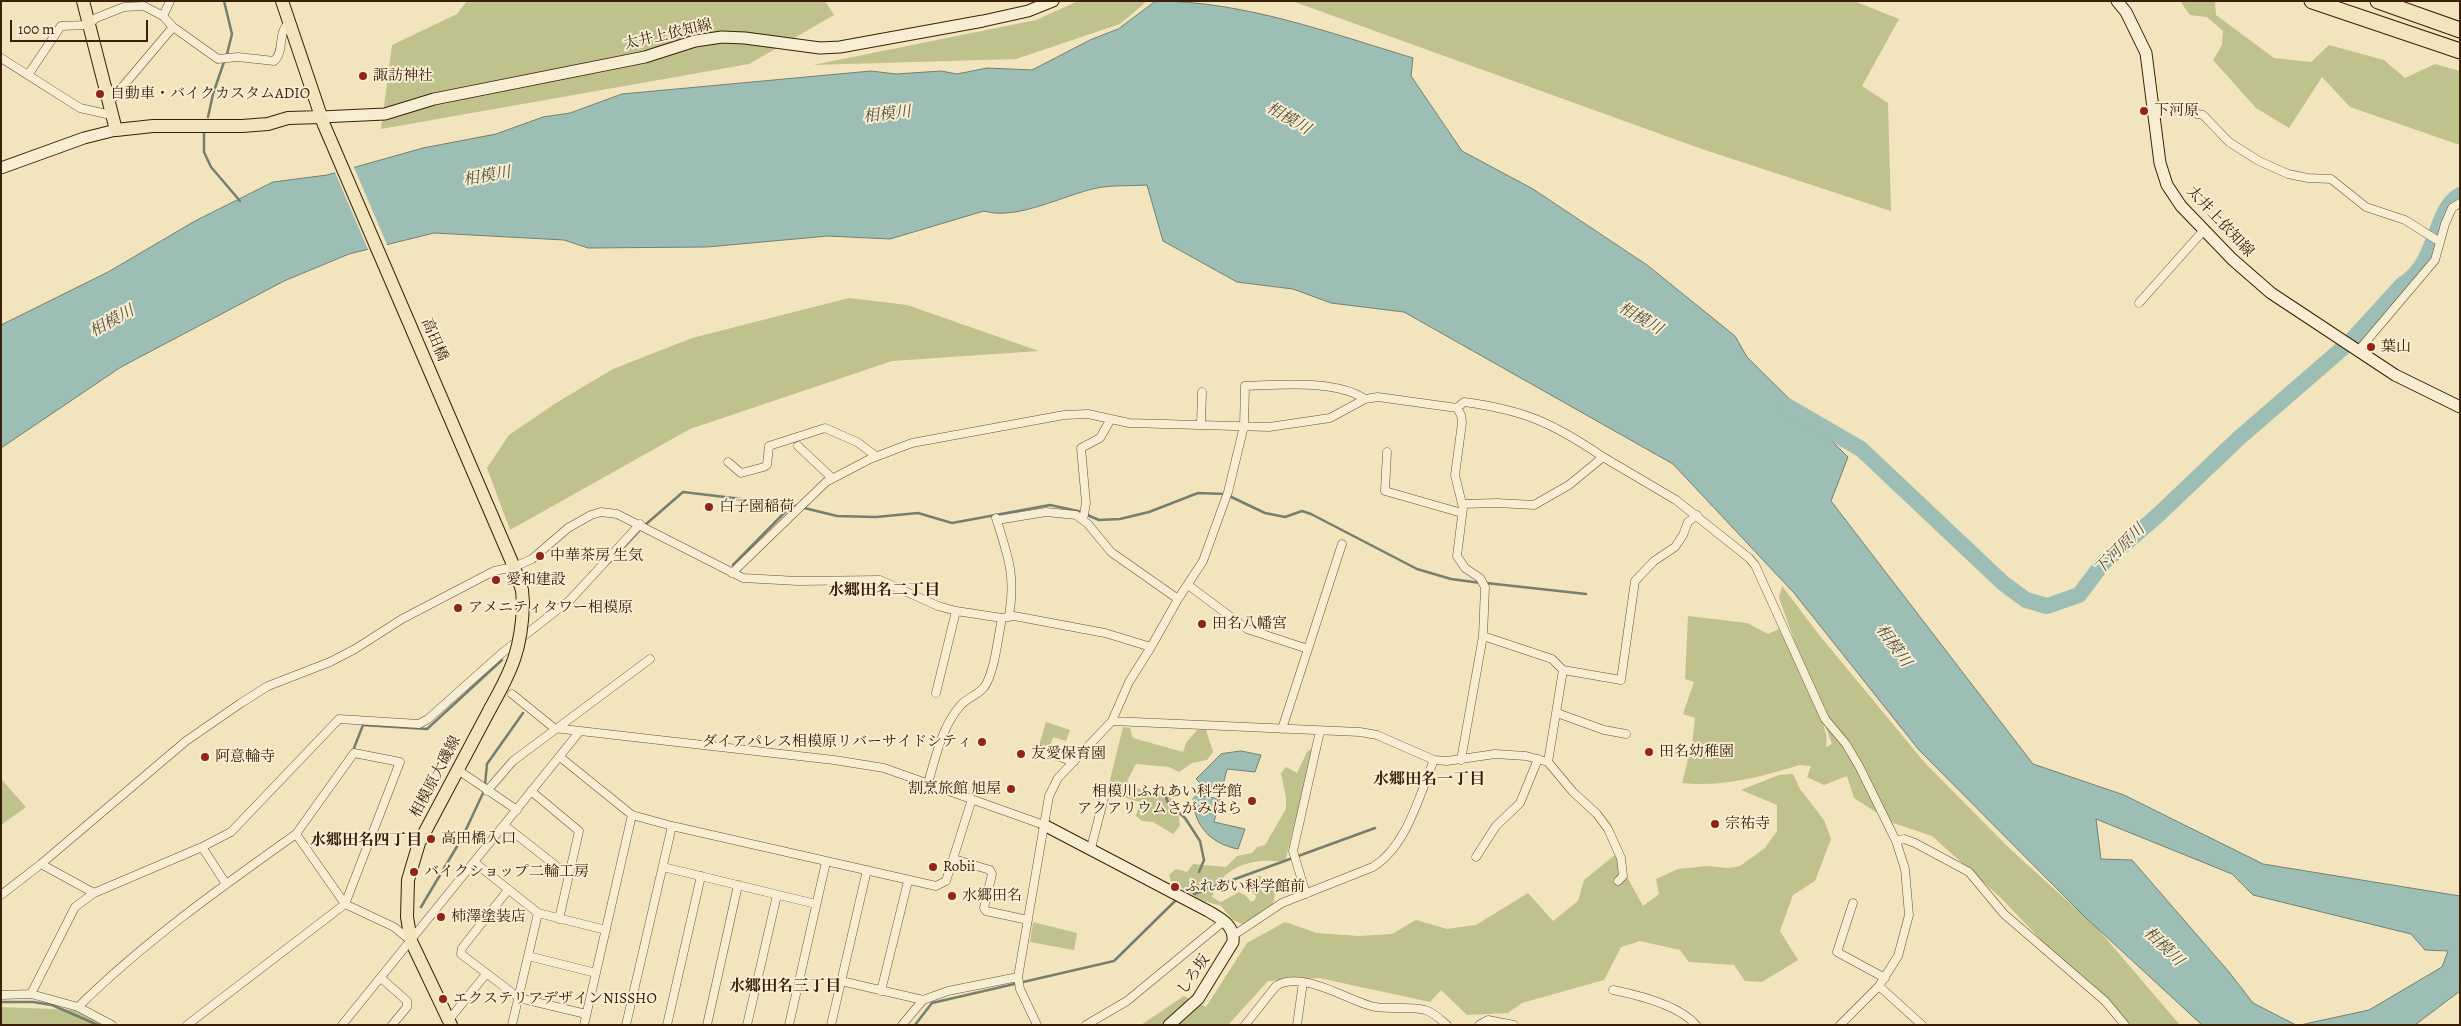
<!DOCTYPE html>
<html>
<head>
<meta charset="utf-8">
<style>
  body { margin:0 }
  #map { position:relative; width:2461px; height:1026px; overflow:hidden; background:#f2e4bc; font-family:Alegreya,serif }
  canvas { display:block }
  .frame { position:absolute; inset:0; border:2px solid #3a2008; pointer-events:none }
  .scale { position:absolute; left:10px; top:20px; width:138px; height:22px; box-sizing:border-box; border:2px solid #3a2008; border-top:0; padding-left:6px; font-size:15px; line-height:18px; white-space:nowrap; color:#3a2008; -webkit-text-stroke:4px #f7edd3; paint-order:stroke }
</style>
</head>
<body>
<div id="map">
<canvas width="2461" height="1026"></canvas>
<div class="frame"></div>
<div class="scale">100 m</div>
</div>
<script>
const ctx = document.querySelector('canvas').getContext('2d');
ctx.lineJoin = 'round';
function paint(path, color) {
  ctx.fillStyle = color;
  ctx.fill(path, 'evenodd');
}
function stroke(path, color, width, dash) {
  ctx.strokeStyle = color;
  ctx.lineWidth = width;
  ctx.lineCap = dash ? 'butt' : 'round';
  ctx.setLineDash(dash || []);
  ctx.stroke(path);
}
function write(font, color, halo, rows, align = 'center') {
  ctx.font = font + ' Alegreya,"Noto Serif JP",serif';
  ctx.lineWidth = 4;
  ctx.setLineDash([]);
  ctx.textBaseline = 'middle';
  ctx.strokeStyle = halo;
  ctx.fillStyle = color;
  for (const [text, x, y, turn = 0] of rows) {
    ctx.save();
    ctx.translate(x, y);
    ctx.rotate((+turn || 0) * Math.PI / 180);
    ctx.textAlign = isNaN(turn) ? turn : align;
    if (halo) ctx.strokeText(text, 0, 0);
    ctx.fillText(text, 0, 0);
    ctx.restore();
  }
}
paint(new Path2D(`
  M467,1H825L834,15L749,64L381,129L392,45L457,14Z
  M1078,1H1147L1120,24L1016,59L813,65L1036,20Z
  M1292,1H1854L1899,19L1862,86L1888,103L1891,211L1699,148Z
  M2180,1H2218L2215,3L2216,15L2274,58L2311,62L2329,45L2384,60L2405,78L2435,64L2460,71V145L2350,107L2322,77L2289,128L2256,108L2213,60L2222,45L2223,31L2207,17L2190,15Z
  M849,298L907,305L1039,351L892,361L690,429L510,530L487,468L509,435L556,403L613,369L692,338Z
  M1782,586L1820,636L1925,763L2008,847L2097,928L2180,1025H2125L2106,1008L2001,898L1932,836L1893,823L1854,798L1847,776L1824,785L1807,777L1811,766L1800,765C1757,777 1728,787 1682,783L1692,744L1695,718L1683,714L1694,682L1685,679L1688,616L1747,623L1768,634L1779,629C1790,651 1833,726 1826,747L1832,744L1779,598Z
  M1046,722L1070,730L1066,741L1053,737L1049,749L1039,745Z
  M1123,727L1130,728L1133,738L1183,752L1186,743L1197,730H1206L1213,752L1207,760L1192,763L1179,772L1169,767L1136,764L1127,781C1148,803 1177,775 1180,826L1173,834L1153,822L1142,821L1136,816L1140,802L1111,794L1109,784Z
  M1311,749L1312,755L1285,862C1254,857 1222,865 1212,897L1221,902L1239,892L1245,895L1251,902L1255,900L1256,896L1248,887L1253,878L1259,876L1267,878L1275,894L1272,908L1244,925L1233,920L1221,906L1201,900L1185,890L1171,881L1169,875L1176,869L1187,872L1193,864L1226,867L1237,856L1252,853L1257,847L1265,845L1286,809V798L1281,773L1286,767L1297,773L1307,752Z
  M1793,774L1800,789L1824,820L1831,839L1815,881L1793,895L1780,931L1798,960L1762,982L1745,981L1734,965L1689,962L1680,950L1640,941L1621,947L1604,980L1522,1003L1508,1013L1467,1015L1441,990L1430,1002L1319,978L1268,981L1228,1025H1141L1184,996L1206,1007L1247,943L1285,922L1317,933L1358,936L1392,934L1416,920L1447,929L1476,925L1528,893L1553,921L1578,901L1584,880L1615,855L1643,906L1659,894L1656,879L1678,869L1707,866L1728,868L1740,866L1765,848L1777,831V805L1741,790L1779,775Z
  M1,779L26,807L1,825Z
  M1033,922L1077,933L1074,950L1030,942Z
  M1,1007L77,1010L105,1025H1Z`), '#bfc28d');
const water = new Path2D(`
  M1156,1C1244,1 1330,33 1413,58L1411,76L1462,151L1533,189L1647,265L1735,336L1747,357L1848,457L1831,501L2033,764L2124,795L2263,864L2460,896V991L2415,1025H2300L2369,1010L2442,967L2448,951L2425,950L2411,934L2253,895L2232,874L2096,819L2101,859L2132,860L2229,972L2253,1003L2296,1025H2202L2085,917L1919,750L1794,593L1673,464L1404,312L1331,303L1293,289L1237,282L1163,241L1147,185C1131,186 1113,185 1097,188C1063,195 1017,221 984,211L890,239L828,236L707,247L588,248L564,240L434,233L349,254L284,281L121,367L1,448V325L108,272L195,221L273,182L327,175L423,148L496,134L543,117L570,113L622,94L871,71L896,74L941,71L957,74L987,68L1032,70L1090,40L1118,29Z
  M1241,751L1261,755L1255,772L1227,769L1222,789L1201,784L1196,779L1221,754Z
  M1197,795L1220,799L1214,822L1245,829L1238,849C1212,844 1194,827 1193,799Z`);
paint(water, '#9cbeb5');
stroke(water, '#757f70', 1);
paint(new Path2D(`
  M353,165L388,247L369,252L334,170Z`), '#f2e4bc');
stroke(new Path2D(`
  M224,1L232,34L227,54
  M208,117L213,94L224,62
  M204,133V152L211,167L240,201
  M645,525L683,492L792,505L837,516L876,517L918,513L952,523L1050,505L1078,511L1099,520L1120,519L1149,512L1198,493L1225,494L1265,513L1285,517L1302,511L1311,514L1417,569L1451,579L1481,583
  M609,563L641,529
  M733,565L792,505
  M1486,583L1586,594
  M354,748L363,725L427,729L502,660
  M485,785L487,764L523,713
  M1164,791L1168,803L1185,818L1200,841L1204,860L1199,872
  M1194,894L1375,828
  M421,907L462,838L484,791
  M1,1002H33L52,1005L98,1025
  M915,1025L932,1003L1114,961L1175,901`), '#757f70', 2.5);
stroke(new Path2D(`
  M1787,406L1861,449L2003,583L2026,600L2047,606L2079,595L2104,562L2157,516L2239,438L2351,341L2403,284C2438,264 2433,210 2460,195`), '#9cbeb5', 16);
const street = new Path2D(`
  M163,16L170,1
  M1,58L80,108L111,115
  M28,75L61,26L88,25L96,18L124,7L144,6L163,16L173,27L218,59L238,57L274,61C285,52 277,32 289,23
  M108,104L173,27
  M2154,106L2203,115L2229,142L2259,161L2288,174L2308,178L2331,179L2366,207L2405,220L2440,242
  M2139,303L2203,231
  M2358,351L2435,260L2445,224L2452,208L2460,203
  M1457,408L1464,402C1524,410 1553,423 1603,457
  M1201,424L1202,392
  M798,446L832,478
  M1387,452L1385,491L1462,513
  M728,462L741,473L764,467L767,465L769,446L825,428L857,442L876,456
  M1462,504L1497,503L1534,505L1569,485L1603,457L1676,500L1749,558L1755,565L1825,719L1846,744L1859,766L1896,841L1905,869L1909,915L1898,956L1879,986L1840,1025
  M996,518C1008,556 1016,576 1009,616
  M1083,520L1086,503L1081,448L1100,438L1111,419
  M732,573L826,482L870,459L912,443L1064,415L1088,414L1129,423L1269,427L1330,418L1365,399L1378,397L1457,408L1461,415L1462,423L1455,475L1463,508L1457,556L1465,568L1480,578L1485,587L1483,636L1461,760
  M1188,585L1247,629L1308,649
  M1178,599L1203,561L1228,492L1244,426L1245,386C1280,385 1335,379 1365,399
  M1483,636L1552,659L1563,670L1548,762
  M1563,670L1621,680L1635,581L1654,561L1675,547L1683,535L1688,522L1697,515
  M936,693L956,611
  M512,694L554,728L834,760L884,768L1044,825
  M1557,713L1604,730L1626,734
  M1112,721L1129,682L1151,647
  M1282,729L1342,544
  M1037,749L1074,762
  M560,757L632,815L672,826L936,886L946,881L972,799
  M458,770L517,810
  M928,783C936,756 942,726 961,705C968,697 979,695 985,686C995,670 998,637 1002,618
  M487,791L513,761L650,659
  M531,791L579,831L559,919
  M504,825L569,876
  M1896,841L1904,839L1915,843L1969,872L2004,914L2105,1001L2125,1025
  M202,847L231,832L339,719L419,724L428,719L502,653L570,600L640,524
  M1091,848L1104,798
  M1476,857L1496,826L1520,803L1538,759
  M954,859L990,870L992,874L984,908L986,911L1028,920
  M474,862L538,913L606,930
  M41,864L94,893L202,847L226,884
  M663,867L816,904
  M508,890L462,948L461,954L519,998L586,1014
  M1306,894L1293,851L1320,731
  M1,895L41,864L186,741L241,703L268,686L330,662L355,649L402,619L494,571L514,567L532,559L568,528L591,515L601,512L617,514L743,578L798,581L880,580L938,606L956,611L1002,618L1014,616L1105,633L1151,647L1178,599L1111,552L1088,524L1076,515L1046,512L997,520
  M1853,903L1837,952L1885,978
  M1234,935L1282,903L1373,867C1407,846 1419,796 1434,760
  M528,956L596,973
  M1018,977L1020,989L1037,1025
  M381,978L407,1001V1007L392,1025
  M841,981L923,1000L948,991L1018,977L1049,796L1058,778L1112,721L1360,732L1377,735L1434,760L1447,761L1495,754L1526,756L1548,762L1573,792L1597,814L1608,829L1621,858L1623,876L1618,881
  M1879,986L1922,1025
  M1613,990C1638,995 1679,1005 1696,1025
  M881,991L908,881
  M31,994L75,907L94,893
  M1,995L31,994L78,1007L112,1025
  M78,1007C145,941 220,888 296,834L345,904L394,927L411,941
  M448,1021L486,974
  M187,1025L345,904L400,762L354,753L296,834
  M342,1025L580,731
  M512,1025L538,913
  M584,1025L632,815
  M626,1025L672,826
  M667,1025L701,876
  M707,1025L738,885
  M747,1025L777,895
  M789,1025L826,862
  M831,1025L867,870
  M902,1025L923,1000
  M1086,1025L1127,1001L1224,921
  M1245,1025L1276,986C1302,970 1345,999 1371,1006C1388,1011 1408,1005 1425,1010C1433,1012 1441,1020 1447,1025
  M1297,1025L1303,982
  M1479,1025L1488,1020L1514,1025`);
const secondary = new Path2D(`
  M2117,1L2126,12L2146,53L2160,163L2167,185L2181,206L2232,259L2271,293L2395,375L2460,407
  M321,117L385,114L434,99L645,57L695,41L722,37L745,38L820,48L840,47L983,21L1028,11L1053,1
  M1,168L84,138L116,130
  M1044,825L1208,911C1220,918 1235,925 1233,942L1198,999L1169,1025`);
const primary = new Path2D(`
  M83,1L116,130L153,126H242L268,124L288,118L321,117
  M282,1L324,125L514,567L522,590L523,603
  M451,1025L411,941L407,917L408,880L419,843L490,709`);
const highway = new Path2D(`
  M2312,1L2460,51
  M2378,1L2460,30`);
stroke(street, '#685135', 9);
stroke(secondary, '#3a2008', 13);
stroke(primary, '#3a2008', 14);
stroke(highway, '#3a2008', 17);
stroke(street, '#f7edd3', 8);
stroke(secondary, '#f7edd3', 11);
stroke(primary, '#f2e4bc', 12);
stroke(highway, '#f2e4bc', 15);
const primaryBridge = new Path2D(`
  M490,709C512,670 522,648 523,603`);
stroke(primaryBridge, '#3a2008', 14, []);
stroke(primaryBridge, '#f2e4bc', 12);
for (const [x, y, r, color] of [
  [363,76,5,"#8f2418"],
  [100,94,5,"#8f2418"],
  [2144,111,5,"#8f2418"],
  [2371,347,5,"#8f2418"],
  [709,507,5,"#8f2418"],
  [540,556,5,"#8f2418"],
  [496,580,5,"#8f2418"],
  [458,608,5,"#8f2418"],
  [1202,624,5,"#8f2418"],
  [982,742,5,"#8f2418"],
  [1649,752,5,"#8f2418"],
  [1021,754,5,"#8f2418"],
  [205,757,5,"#8f2418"],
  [1011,789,5,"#8f2418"],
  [1252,801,5,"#8f2418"],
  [1715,824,5,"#8f2418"],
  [431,839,5,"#8f2418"],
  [933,867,5,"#8f2418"],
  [414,872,5,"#8f2418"],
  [1175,887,5,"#8f2418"],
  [952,896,5,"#8f2418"],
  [441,917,5,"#8f2418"],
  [443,999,5,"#8f2418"]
]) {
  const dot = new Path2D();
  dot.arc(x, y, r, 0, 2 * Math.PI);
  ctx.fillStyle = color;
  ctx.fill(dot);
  stroke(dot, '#f7edd3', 2);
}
write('15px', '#3a2008', '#f7edd3', [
  ["太井上依知線",668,35,-13],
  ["太井上依知線",2220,222,47],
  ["高田橋",434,340,67],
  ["相模原大磯線",436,777,-62],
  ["しろ坂",1194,975,-55]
]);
write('15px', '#3a2008', '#f7edd3', [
  ["諏訪神社",373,76],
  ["自動車・バイクカスタムADIO",110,94],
  ["下河原",2154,111],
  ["葉山",2381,347],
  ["白子園稲荷",719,507],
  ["中華茶房 生気",550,556],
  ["愛和建設",506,580],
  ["アメニティタワー相模原",468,608],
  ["田名八幡宮",1212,624],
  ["ダイアパレス相模原リバーサイドシティ",972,742,"right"],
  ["田名幼稚園",1659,752],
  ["友愛保育園",1031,754],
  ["阿意輪寺",215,757],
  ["割烹旅館 旭屋",1001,789,"right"],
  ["相模川ふれあい科学館",1242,792,"right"],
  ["アクアリウムさがみはら",1242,809,"right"],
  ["宗祐寺",1725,824],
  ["高田橋入口",441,839],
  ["Robii",943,867],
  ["バイクショップ二輪工房",424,872],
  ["ふれあい科学館前",1185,887],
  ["水郷田名",962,896],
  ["柿澤塗装店",451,917],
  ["エクステリアデザインNISSHO",453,999]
], 'left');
write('italic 16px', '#574f3c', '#f7edd3', [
  ["相模川",887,115,-7],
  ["相模川",1288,119,30],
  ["相模川",487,177,-10],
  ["相模川",1640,319,30],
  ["相模川",112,322,-29],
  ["下河原川",2120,550,-45],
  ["相模川",1893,646,54],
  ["相模川",2163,947,44]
]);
write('bold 16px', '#3a2008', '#f7edd3', [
  ["水郷田名二丁目",884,591],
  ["水郷田名一丁目",1429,780],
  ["水郷田名四丁目",366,841],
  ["水郷田名三丁目",785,987]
]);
</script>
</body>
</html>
